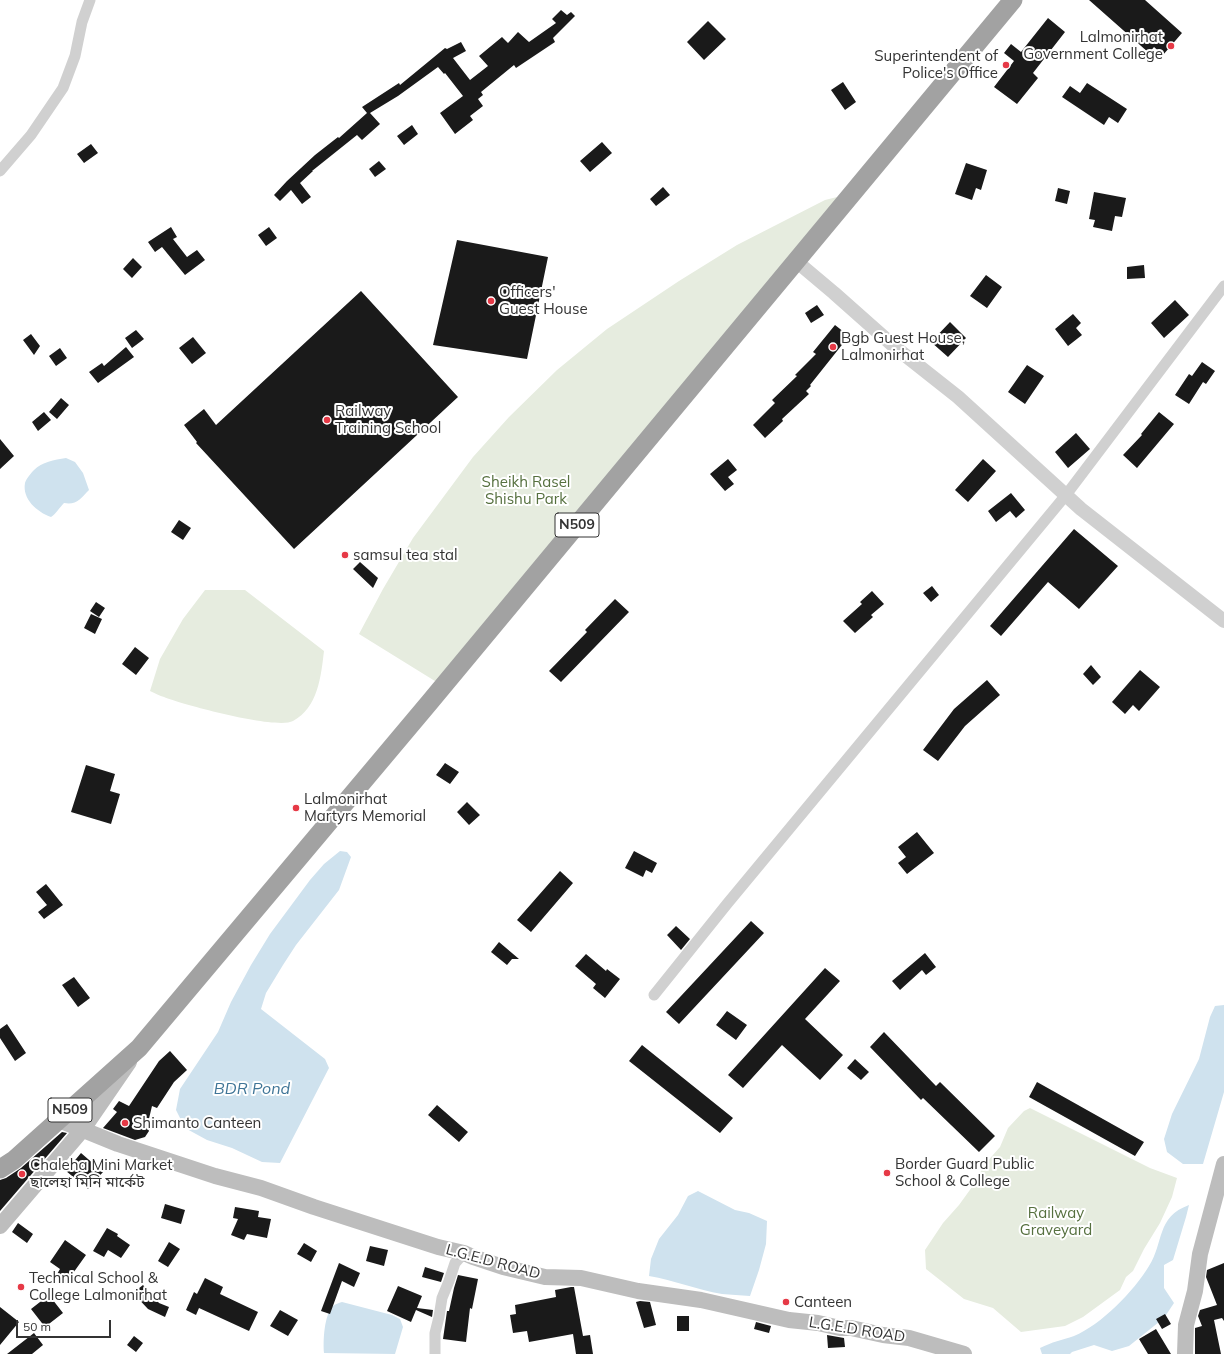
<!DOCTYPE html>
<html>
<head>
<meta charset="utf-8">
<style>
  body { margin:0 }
  #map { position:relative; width:1224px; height:1354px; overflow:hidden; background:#fff; font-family:Mulish,sans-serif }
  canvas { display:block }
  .scale { position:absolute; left:16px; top:1320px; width:95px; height:18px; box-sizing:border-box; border:2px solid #333; border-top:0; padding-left:5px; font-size:12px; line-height:14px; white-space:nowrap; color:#333; -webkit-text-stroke:3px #fff; paint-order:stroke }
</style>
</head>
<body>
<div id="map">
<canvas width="1224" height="1354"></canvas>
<div class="scale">50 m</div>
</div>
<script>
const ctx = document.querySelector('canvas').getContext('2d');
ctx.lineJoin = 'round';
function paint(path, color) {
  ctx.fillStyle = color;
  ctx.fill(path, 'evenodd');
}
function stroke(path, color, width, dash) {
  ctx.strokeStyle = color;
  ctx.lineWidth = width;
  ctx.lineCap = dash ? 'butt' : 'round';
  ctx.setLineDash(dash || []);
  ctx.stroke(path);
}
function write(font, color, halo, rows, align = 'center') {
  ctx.font = font + ' Mulish,"Noto Sans Bengali",sans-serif';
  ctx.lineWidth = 4;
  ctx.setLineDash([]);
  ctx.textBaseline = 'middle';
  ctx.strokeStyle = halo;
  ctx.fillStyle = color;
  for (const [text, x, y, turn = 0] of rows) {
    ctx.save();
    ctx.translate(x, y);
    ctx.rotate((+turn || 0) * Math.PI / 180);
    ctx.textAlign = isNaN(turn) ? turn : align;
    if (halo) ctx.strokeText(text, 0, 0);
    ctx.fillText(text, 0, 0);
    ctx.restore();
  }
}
paint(new Path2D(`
  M853,193L443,686L359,634L383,589L413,538L473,457L509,417L557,370L607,329L679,281L737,245L825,200Z
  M205,590H245L324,651C321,676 318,708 293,721C277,730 184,705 164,697C160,696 155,693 150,691L160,659L183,619Z
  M1030,1108L1150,1168L1177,1178L1172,1197L1160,1223L1144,1249L1133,1271L1126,1277L1120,1290L1083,1317L1065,1326L1021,1332L993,1308L964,1299L926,1269L925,1250L943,1223L959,1205L972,1187L985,1164L1000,1147L1008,1128L1024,1111Z`), '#e6ecdf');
paint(new Path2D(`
  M66,458L75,462L83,473L89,490C80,499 77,505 64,503C59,508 56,514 51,517C37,512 22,499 25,483C26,479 31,473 34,470C42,462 54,460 66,458Z
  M340,851L347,852L351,857L339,890L296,945L283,965L266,993L261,1009L325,1059L329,1068L280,1163L262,1162L232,1148L207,1140L185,1128L176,1110L180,1089L218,1032L231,1002L251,965L270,934L310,880L324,864Z
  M1224,1005V1092L1203,1164H1183L1167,1152L1164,1139L1172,1114L1199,1059L1210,1017L1215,1006Z
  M698,1191L735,1210L749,1213L767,1221L766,1244L759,1270L750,1296C740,1295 731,1295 722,1294C697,1290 674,1280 649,1276L651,1259L659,1239L678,1215L688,1196Z
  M1189,1205L1186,1217L1173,1260L1164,1265V1288L1174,1303L1164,1318L1129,1346L1112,1351L1094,1345L1072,1352L1070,1354H1042L1040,1348C1052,1342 1062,1340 1074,1336C1101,1325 1134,1291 1149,1266C1164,1243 1156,1217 1189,1205Z
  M342,1302L392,1315L400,1319L403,1327L395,1354L324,1353C323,1341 324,1315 333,1306C335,1304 339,1303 342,1302Z`), '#cfe2ee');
paint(new Path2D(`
  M1089,0H1145L1182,33L1163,55L1154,47L1149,53Z
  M561,10L567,15L571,12L575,16L553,38L555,42L516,68L514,65L481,92L483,95L478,99L483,106L470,116L473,120L455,134L440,113L463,96L445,73L444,74L438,67L398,96L370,113L380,124L362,140L357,135L312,171H313L300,183L311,197L302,204L291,190L280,201L274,195L287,181L315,155L338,137L339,138L367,113L362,107L399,83L400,85L445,48L447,49L461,42L466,51L453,58L470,80L488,66L479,56L502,37L508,43L518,32L529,42L556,23L552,19Z
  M1048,18L1065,32L1033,73L1038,78L1017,104L994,87L1014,61L1004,53L1011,44L1021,52Z
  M708,21L726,39L704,60L687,42Z
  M843,82L856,102L845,110L831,90Z
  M1087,83L1127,109L1118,123L1109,117L1104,125L1062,97L1070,86L1080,93Z
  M412,125L418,134L404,145L397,136Z
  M602,142L612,153L590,172L580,161Z
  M91,144L98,153L84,163L77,154Z
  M379,161L386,169L375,177L369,169Z
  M966,163L987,170L981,190L976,188L972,200L955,194Z
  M663,187L670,195L656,206L650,199Z
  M1058,188L1070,191L1067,204L1055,201Z
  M1094,192L1126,198L1122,217L1115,216L1112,231L1093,227L1095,220L1089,219Z
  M171,227L177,237L173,239L187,257L197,250L205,260L185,275L162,247L155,252L148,242Z
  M269,227L277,238L266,246L258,235Z
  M457,240L548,257L527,359L433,345Z
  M133,258L142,267L132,278L123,269Z
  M1144,265L1145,278L1127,279V267Z
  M986,275L1002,287L987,308L970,296Z
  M361,291L458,397L294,549L196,443L197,442L184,425L204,409L216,425Z
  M1175,300L1189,315L1164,338L1151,323Z
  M817,305L824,315L811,323L805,313Z
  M1073,314L1081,323L1076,328L1082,335L1068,346L1055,329Z
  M950,322L966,338L948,357L931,342Z
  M835,325L849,336L810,385L811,386L806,391L809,394L782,419L783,421L765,438L753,425L775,403L772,400L797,376L795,375L816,354L813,352Z
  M136,330L144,339L132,348L125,338Z
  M31,334L40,346L34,355L23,340Z
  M193,337L206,353L192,364L179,348Z
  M126,347L134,357L98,383L89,372L102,363L104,366Z
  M60,348L67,358L56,366L49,356Z
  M1202,362L1215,371L1206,384L1203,382L1189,404L1175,395L1189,374L1192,376Z
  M1027,365L1044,376L1025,404L1008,392Z
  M61,398L69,405L57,419L49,412Z
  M44,412L51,420L38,431L32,422Z
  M1159,412L1174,424L1137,468L1123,455L1142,435L1141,434Z
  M1076,433L1090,449L1068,468L1055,452Z
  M0,439L14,456L0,469Z
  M728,459L737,470L728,477L734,484L725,491L710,474Z
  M983,459L996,471L968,502L955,490Z
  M1011,493L1025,510L1016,518L1010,511L996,522L988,511Z
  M179,520L191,528L183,540L171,532Z
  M1074,529L1118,566L1079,609L1048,582L1001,636L990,626Z
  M360,562L378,578L373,588L353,569Z
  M932,586L939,595L931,602L923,593Z
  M872,591L884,604L871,615L873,617L855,633L843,621L862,604L860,602Z
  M615,599L629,612L561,682L549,671L587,632L585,630Z
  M96,602L105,608L99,617L90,611Z
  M91,614L102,619L95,634L84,628Z
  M135,647L149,658L136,675L122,664Z
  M1091,665L1101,677L1093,685L1083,674Z
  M1140,670L1160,687L1139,711L1133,705L1125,714L1112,702Z
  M987,680L1000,695L965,726L938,761L923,750L954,709Z
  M445,763L459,772L450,784L436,775Z
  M86,765L115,774L110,791L120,794L111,824L71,812Z
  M467,802L480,815L469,825L457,812Z
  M917,832L934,853L907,874L898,863L906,857L898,847Z
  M634,851L657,863L652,873L646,870L643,877L625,868Z
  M560,871L573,883L531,932L517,920Z
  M46,884L63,905L44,919L38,912L47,905L36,892Z
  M751,921L764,933L679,1024L666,1012Z
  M676,926L690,939L681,950L667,935Z
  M499,942L519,959H512L507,965L491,952Z
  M925,953L936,967L926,975L922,970L900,990L892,981Z
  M586,954L606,971L607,969L620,979L605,998L593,988L596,984L575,966Z
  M825,968L840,981L805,1019L843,1055L820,1080L782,1045L743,1088L728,1075Z
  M74,977L90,998L78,1007L62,985Z
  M727,1011L747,1025L736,1040L716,1025Z
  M7,1024L26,1053L15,1061L0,1038V1029Z
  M884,1032L936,1086L940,1082L995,1136L979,1152L923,1098L921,1100L870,1047Z
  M642,1045L733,1118L720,1133L629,1061Z
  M170,1051L187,1070L174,1082L157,1108L152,1106L147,1127L149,1131L145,1137L135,1140L103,1128L117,1112L113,1109L119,1101L129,1106L159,1061Z
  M855,1059L869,1072L861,1080L847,1068Z
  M1037,1082L1144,1142L1135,1156L1029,1097Z
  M437,1105L468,1132L459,1142L428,1115Z
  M62,1132L67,1133L0,1211V1180L6,1178L21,1168Z
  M81,1153L103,1172L88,1189L66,1171Z
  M165,1204L185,1210L181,1224L161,1218Z
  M235,1207L259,1211L258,1217L271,1219L267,1238L247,1234L244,1240L231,1235L238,1219L233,1218Z
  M18,1223L33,1234L27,1243L12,1232Z
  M107,1228L118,1234L117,1236L130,1245L121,1258L108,1250L104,1257L93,1251Z
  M65,1240L86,1255L66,1283L56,1276L60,1269L50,1262Z
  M169,1242L180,1249L168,1267L158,1261Z
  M304,1243L317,1251L311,1262L297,1254Z
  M370,1246L388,1250L384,1266L366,1261Z
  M339,1263L360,1273L354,1287L342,1281L330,1314L321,1311Z
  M1224,1263V1321L1222,1318L1214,1320L1221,1354H1195V1328L1202,1326L1198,1316L1200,1310L1217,1305L1206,1277L1207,1270Z
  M425,1267L444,1273L441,1282L422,1277Z
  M458,1275L478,1279L472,1309L470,1308L466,1342L443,1339L447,1311H449L454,1288Z
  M205,1278L223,1287L220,1294L258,1312L249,1331L199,1308L196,1315L186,1310L194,1292L197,1294Z
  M143,1285L159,1303L169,1307L165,1317L148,1309L133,1293Z
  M398,1286L422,1296L417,1308L433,1310L432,1317L416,1310L411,1322L387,1311Z
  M571,1287H574L583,1336L590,1335L593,1354H576L573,1334L529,1342L527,1331L513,1333L510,1315L516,1314L515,1305L556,1297L555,1290Z
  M49,1295L63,1313L45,1327L31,1309Z
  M640,1301L650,1302L656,1325L644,1328L636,1302Z
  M0,1307L19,1322L0,1345Z
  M280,1310L298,1320L288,1336L270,1326Z
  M1165,1314L1171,1324L1162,1329L1156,1319Z
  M677,1316H689V1331H677Z
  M756,1322L771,1326L769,1333L754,1329Z
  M1156,1329L1171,1354H1148L1139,1339Z
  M34,1333L43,1345L32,1354H7Z
  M827,1335L844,1338L845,1347L828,1348Z
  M134,1336L143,1343L136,1352L127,1345Z`), '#1a1a1a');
stroke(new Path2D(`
  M0,171L31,135L63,88L75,56L82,22L90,0
  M654,995L727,904L1066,495L1224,286
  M435,1354V1333L439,1317L442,1298L449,1281L455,1263L464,1253`), '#d0d0d0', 11);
stroke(new Path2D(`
  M796,261L834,293L896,348L958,397L1081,509L1224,621`), '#d0d0d0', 14);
stroke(new Path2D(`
  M59,1120L118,1144L215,1176L261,1188L314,1207L438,1247L464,1253L473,1257L503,1267L545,1277L581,1278L638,1291L701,1300L789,1320L818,1323L840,1328H851L883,1335L909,1338L964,1354
  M0,1226L83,1129L129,1062
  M1185,1354L1186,1325L1195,1291L1200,1254L1224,1164`), '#bdbdbd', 16);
stroke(new Path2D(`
  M0,1169L14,1160L139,1048L429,703L1013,0`), '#a2a2a2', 19);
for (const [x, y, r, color] of [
  [1171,46,4,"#e63946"],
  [1006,65,4,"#e63946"],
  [491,301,4,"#e63946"],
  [833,347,4,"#e63946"],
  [327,420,4,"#e63946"],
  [345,555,4,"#e63946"],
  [296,808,4,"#e63946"],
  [125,1123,4,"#e63946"],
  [887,1173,4,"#e63946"],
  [22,1174,4,"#e63946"],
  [21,1287,4,"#e63946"],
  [786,1302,4,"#e63946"]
]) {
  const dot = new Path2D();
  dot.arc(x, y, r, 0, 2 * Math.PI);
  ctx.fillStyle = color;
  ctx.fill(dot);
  stroke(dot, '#fff', 1.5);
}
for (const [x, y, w] of [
  [577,525,44],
  [70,1110,44]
]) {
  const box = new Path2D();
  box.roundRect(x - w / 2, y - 12, w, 24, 3);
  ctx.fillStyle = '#fff';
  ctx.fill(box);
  stroke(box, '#333', 1);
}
write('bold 14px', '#333', null, [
  ["N509",577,525],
  ["N509",70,1110]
]);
write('15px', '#333', '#fff', [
  ["Lalmonirhat",1163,37,"right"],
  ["Government College",1163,54,"right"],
  ["Superintendent of",998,56,"right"],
  ["Police's Office",998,73,"right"],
  ["Officers'",499,292],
  ["Guest House",499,309],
  ["Bgb Guest House,",841,338],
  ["Lalmonirhat",841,355],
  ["Railway",335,411],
  ["Training School",335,428],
  ["samsul tea stal",353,555],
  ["Lalmonirhat",304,799],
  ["Martyrs Memorial",304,816],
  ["Shimanto Canteen",133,1123],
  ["Border Guard Public",895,1164],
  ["School & College",895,1181],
  ["Chaleha Mini Market",30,1165],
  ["ছালেহা মিনি মার্কেট",30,1182],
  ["Technical School &",29,1278],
  ["College Lalmonirhat",29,1295],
  ["Canteen",794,1302]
], 'left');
write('15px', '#56703f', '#fff', [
  ["Sheikh Rasel",526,482],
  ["Shishu Park",526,499],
  ["Railway",1056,1213],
  ["Graveyard",1056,1230]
]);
write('15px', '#333', '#fff', [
  ["L.G.E.D ROAD",493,1262,15],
  ["L.G.E.D ROAD",857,1330,9]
]);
write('italic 16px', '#3f7597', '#fff', [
  ["BDR Pond",252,1089]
]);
</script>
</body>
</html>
